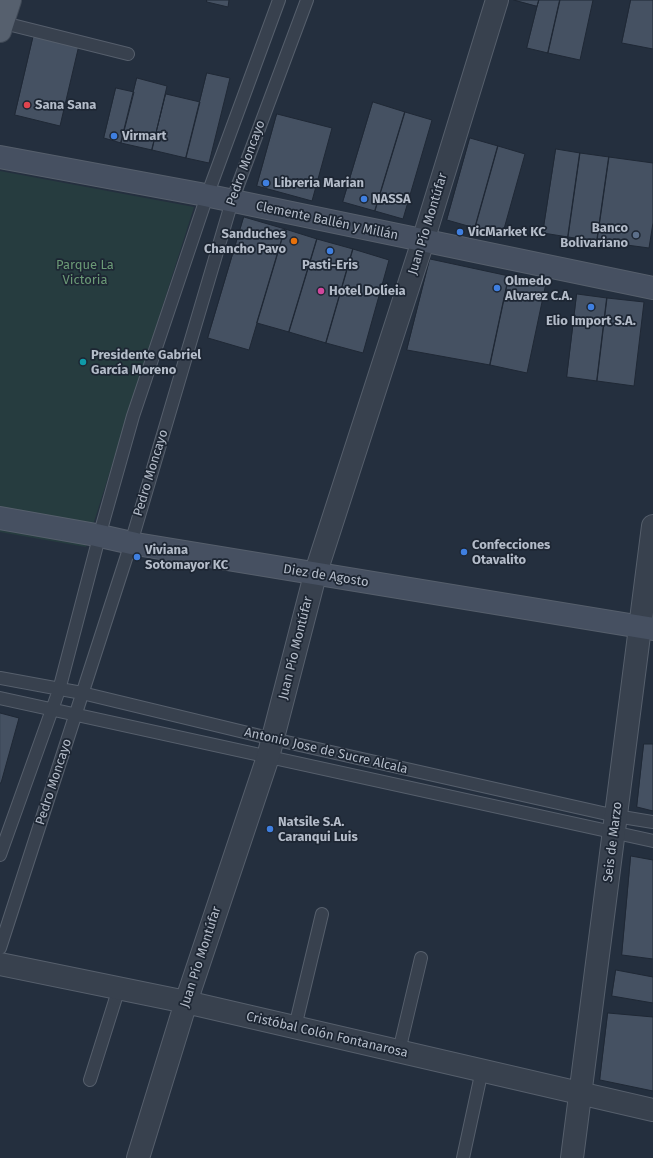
<!DOCTYPE html>
<html>
<head>
<meta charset="utf-8">
<style>
  body { margin:0 }
  canvas { display:block; background:#242f3e }
</style>
</head>
<body>
<canvas width="653" height="1158"></canvas>
<script>
const ctx = document.querySelector('canvas').getContext('2d');
ctx.lineJoin = 'round';
function paint(path, color) {
  ctx.fillStyle = color;
  ctx.fill(path, 'evenodd');
}
function stroke(path, color, width, dash) {
  ctx.strokeStyle = color;
  ctx.lineWidth = width;
  ctx.lineCap = dash ? 'butt' : 'round';
  ctx.setLineDash(dash || []);
  ctx.stroke(path);
}
function write(font, color, halo, rows, align = 'center') {
  ctx.font = font + ' "Fira Sans",sans-serif';
  ctx.lineWidth = 3.5;
  ctx.setLineDash([]);
  ctx.textBaseline = 'middle';
  ctx.strokeStyle = halo;
  ctx.fillStyle = color;
  for (const [text, x, y, turn = 0] of rows) {
    ctx.save();
    ctx.translate(x, y);
    ctx.rotate((+turn || 0) * Math.PI / 180);
    ctx.textAlign = isNaN(turn) ? turn : align;
    if (halo) ctx.strokeText(text, 0, 0);
    ctx.fillText(text, 0, 0);
    ctx.restore();
  }
}
paint(new Path2D(`
  M0,171L194,207L86,547L0,532Z`), '#263c3f');
const building = new Path2D(`
  M207,0H229L228,7L207,2Z
  M514,0H539L537,6Z
  M539,0H560L548,53L527,48Z
  M560,0H593L580,60L548,53Z
  M631,0H653V49L622,43Z
  M34,34L79,45L60,126L15,115Z
  M207,73L230,78L209,163L186,158Z
  M137,78L167,86L152,150L121,143Z
  M116,88L134,92L121,143L104,138Z
  M166,94L200,102L186,158L152,150Z
  M373,102L405,112L375,211L343,202Z
  M405,112L432,120L403,219L375,211Z
  M277,114L332,128L312,201L257,186Z
  M470,138L498,146L475,228L447,220Z
  M498,146L525,154L502,236L475,228Z
  M556,149L580,153L568,237L543,233Z
  M580,153L609,157L597,241L568,237Z
  M609,157L653,163V223L649,248L597,241Z
  M244,217L285,229L249,350L208,338Z
  M285,229L317,239L289,332L257,323Z
  M317,239L353,249L326,343L289,332Z
  M353,249L389,260L363,353L326,343Z
  M430,259L509,276L490,365L407,350Z
  M509,276L546,283L527,373L490,365Z
  M577,294L607,298L597,381L567,377Z
  M607,298L644,302L634,386L597,381Z
  M0,713L19,718L1,783H0Z
  M644,744H653V811L637,807Z
  M631,856L653,860V959L622,955Z
  M616,970L653,977V1003L612,996Z
  M608,1013L653,1017V1091L600,1080Z`);
paint(building, '#455162');
stroke(building, '#1f2835', 1);
const lane = new Path2D(`
  M0,22L128,54
  M0,678L82,693L273,739L616,816L653,822
  M0,698L653,841
  M0,855L59,690L102,526L133,416L207,196L279,0
  M0,948L131,543L232,201L307,0
  M295,1027L322,914
  M399,1051L421,958
  M90,1080L119,988
  M463,1158L482,1070`);
const street = new Path2D(`
  M0,964L186,1002L653,1110
  M138,1158L186,1002L268,757L315,575L423,241L497,0
  M572,1158L653,526`);
const secondary = new Path2D(`
  M0,157L200,194L653,288
  M0,518L96,535L136,544L653,629`);
const primary = new Path2D(`
  M0,31L10,0`);
stroke(lane, '#565f6c', 14);
stroke(street, '#565f6c', 24);
stroke(secondary, '#565f6c', 24);
stroke(primary, '#414a57', 24);
stroke(lane, '#38414e', 12);
stroke(street, '#38414e', 22);
stroke(secondary, '#465061', 22);
stroke(primary, '#56606e', 22);
for (const [x, y, r, color] of [
  [27,105,4,"#e0444e"],
  [114,136,4,"#3f7fe0"],
  [266,183,4,"#3f7fe0"],
  [364,199,4,"#3f7fe0"],
  [460,232,4,"#3f7fe0"],
  [636,235,4,"#5c6f8a"],
  [294,241,4,"#e8710a"],
  [330,251,4,"#3f7fe0"],
  [497,288,4,"#3f7fe0"],
  [321,291,4,"#d1479c"],
  [591,307,4,"#3f7fe0"],
  [83,362,4,"#0f9aa8"],
  [464,552,4,"#3f7fe0"],
  [137,557,4,"#3f7fe0"],
  [270,829,4,"#3f7fe0"]
]) {
  const dot = new Path2D();
  dot.arc(x, y, r, 0, 2 * Math.PI);
  ctx.fillStyle = color;
  ctx.fill(dot);
  stroke(dot, '#1d2633', 1.5);
}
write('bold 13px', '#b4bcc9', '#1d2633', [
  ["Sana Sana",35,105],
  ["Virmart",122,136],
  ["Libreria Marian",274,183],
  ["NASSA",372,199],
  ["Banco",628,228,"right"],
  ["Bolivariano",628,243,"right"],
  ["VicMarket KC",468,232],
  ["Sanduches",286,234,"right"],
  ["Chancho Pavo",286,249,"right"],
  ["Pasti-Eris",330,265,"center"],
  ["Olmedo",505,281],
  ["Alvarez C.A.",505,296],
  ["Hotel Dolíeia",329,291],
  ["Elio Import S.A.",591,321,"center"],
  ["Presidente Gabriel",91,355],
  ["García Moreno",91,370],
  ["Confecciones",472,545],
  ["Otavalito",472,560],
  ["Viviana",145,550],
  ["Sotomayor KC",145,565],
  ["Natsile S.A.",278,822],
  ["Caranqui Luis",278,837]
], 'left');
write('13px', '#b4bcc9', '#1d2633', [
  ["Pedro Moncayo",246,163,-70],
  ["Clemente Ballén y Millán",327,221,12],
  ["Juan Pío Montúfar",428,224,-73],
  ["Pedro Moncayo",151,473,-73],
  ["Diez de Agosto",326,576,9],
  ["Juan Pío Montúfar",296,648,-76],
  ["Antonio Jose de Sucre Alcala",326,751,13],
  ["Pedro Moncayo",54,782,-72],
  ["Seis de Marzo",613,842,-83],
  ["Juan Pío Montúfar",201,957,-72],
  ["Cristóbal Colón Fontanarosa",327,1035,13]
]);
write('13px', '#6b9a76', '#1d2633', [
  ["Parque La",85,265],
  ["Victoria",85,280]
]);
</script>
</body>
</html>
